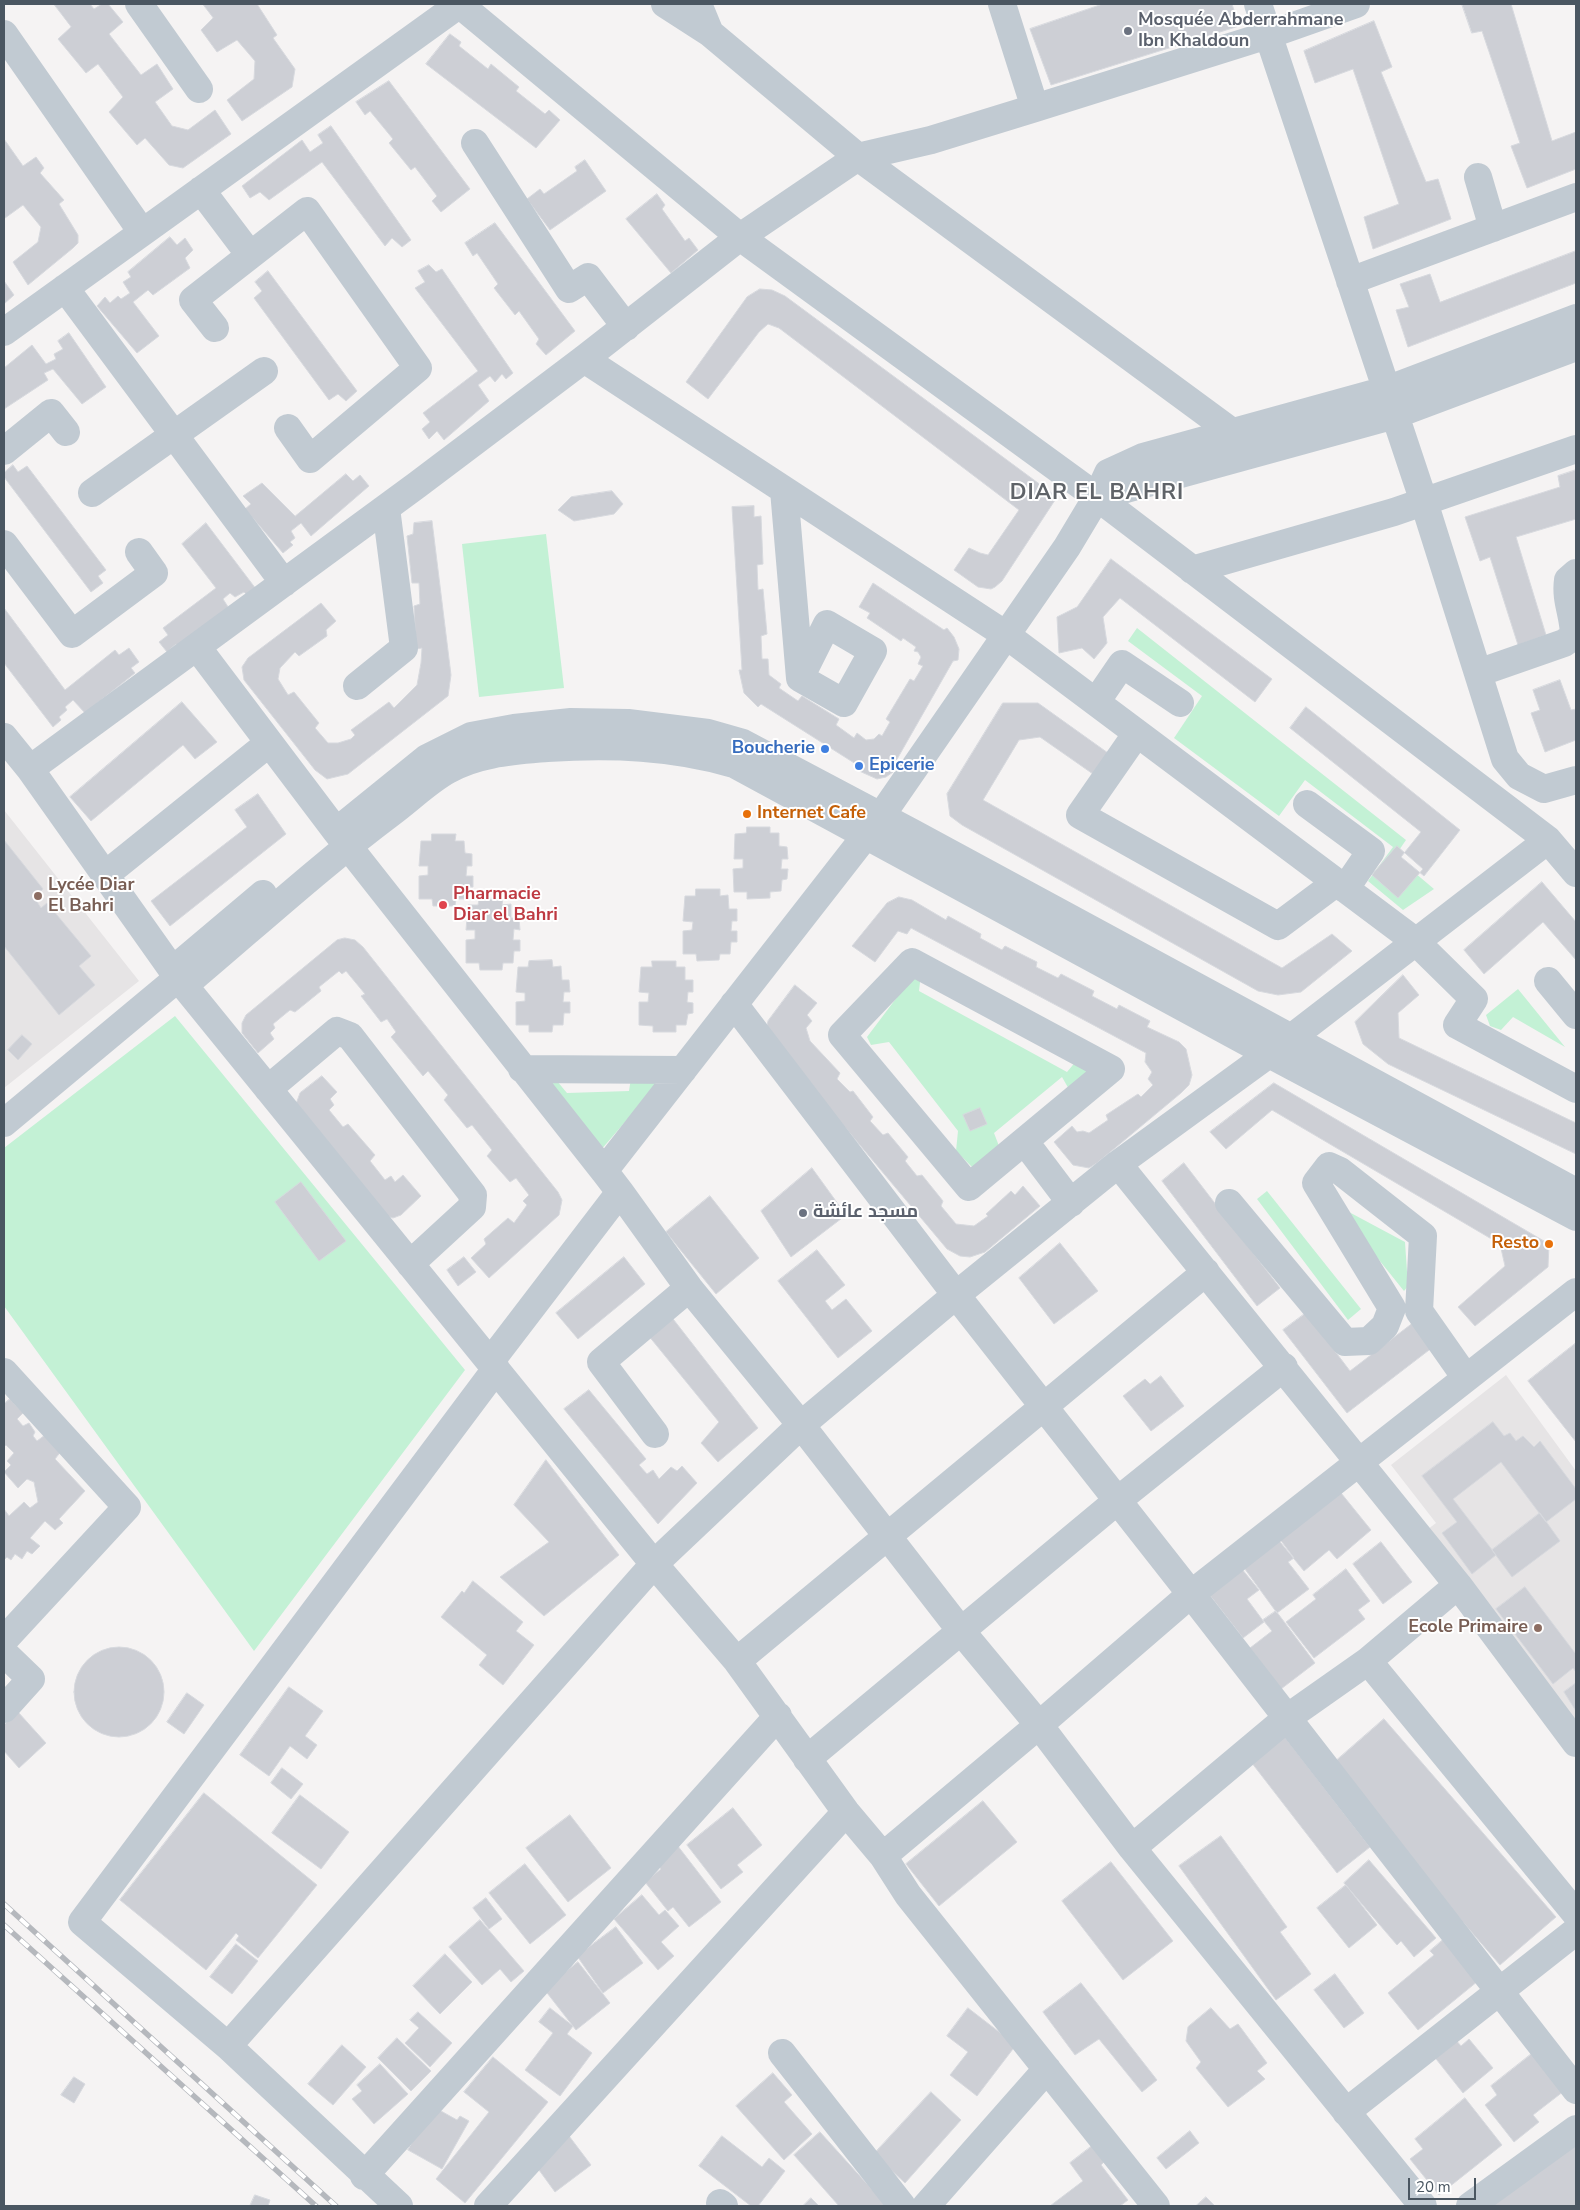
<!DOCTYPE html>
<html>
<head>
<meta charset="utf-8">
<style>
  body { margin:0 }
  #map { position:relative; width:1580px; height:2210px; overflow:hidden; background:#f5f3f3; font-family:"Nunito Sans",sans-serif }
  canvas { display:block }
  .frame { position:absolute; inset:0; border:5px solid #4a5661; pointer-events:none }
  .scale { position:absolute; left:1408px; top:2178px; width:68px; height:22px; box-sizing:border-box; border:2px solid #4a5661; border-top:0; padding-left:6px; font-size:15px; line-height:18px; white-space:nowrap; color:#4a5661; -webkit-text-stroke:4px #fff; paint-order:stroke }
</style>
</head>
<body>
<div id="map">
<canvas width="1580" height="2210"></canvas>
<div class="frame"></div>
<div class="scale">20 m</div>
</div>
<script>
const ctx = document.querySelector('canvas').getContext('2d');
ctx.lineJoin = 'round';
function paint(path, color) {
  ctx.fillStyle = color;
  ctx.fill(path, 'evenodd');
}
function stroke(path, color, width, dash) {
  ctx.strokeStyle = color;
  ctx.lineWidth = width;
  ctx.lineCap = dash ? 'butt' : 'round';
  ctx.setLineDash(dash || []);
  ctx.stroke(path);
}
function write(font, color, halo, rows, align = 'center') {
  ctx.font = font + ' "Nunito Sans",Cairo,sans-serif';
  ctx.lineWidth = 4;
  ctx.setLineDash([]);
  ctx.textBaseline = 'middle';
  ctx.strokeStyle = halo;
  ctx.fillStyle = color;
  for (const [text, x, y, turn = 0] of rows) {
    ctx.save();
    ctx.translate(x, y);
    ctx.rotate((+turn || 0) * Math.PI / 180);
    ctx.textAlign = isNaN(turn) ? turn : align;
    if (halo) ctx.strokeText(text, 0, 0);
    ctx.fillText(text, 0, 0);
    ctx.restore();
  }
}
paint(new Path2D(`
  M4,810L139,981L4,1088Z
  M1506,1375L1576,1471V1723L1423,1533L1436,1523L1391,1465Z`), '#e6e4e5');
paint(new Path2D(`
  M546,534L564,688L479,697L462,544Z
  M1137,628L1406,840L1395,856L1434,889L1403,910L1368,881L1393,847L1305,780L1279,816L1174,738L1202,696L1128,641Z
  M916,972L921,974L919,991L1067,1072L1077,1060L1093,1069L1070,1091L1062,1077L994,1133L999,1146L973,1168L956,1151L958,1131L889,1042L871,1045L867,1037Z
  M1518,989L1565,1047L1513,1017L1501,1030L1490,1026L1486,1015Z
  M175,1016L465,1370L254,1651L4,1306V1148Z
  M552,1075L567,1093L629,1091L631,1078L654,1077L656,1086L600,1151L539,1081Z
  M1267,1191L1361,1309L1348,1320L1257,1199Z
  M1334,1204L1405,1242L1408,1286L1404,1291Z`), '#c3f1d5');
const building = new Path2D(`
  M54,4H90L94,9L102,4H108L123,22L109,34L141,75L157,64L173,89L155,102L172,126L188,130L215,110L231,134L183,168L169,165L145,138L137,145L109,112L123,97L98,64L86,73L58,39L71,27Z
  M203,4H257L277,35L273,38L295,69L292,87L242,121L227,100L254,79L255,61L237,40L217,52L201,30L213,18Z
  M1103,4H1232L1239,26L1051,85L1030,29Z
  M1462,4H1512H1511L1552,141L1576,132V169L1527,188L1511,146L1520,143L1482,31L1472,33Z
  M1374,21L1392,67L1381,72L1426,182L1438,179L1451,219L1373,249L1364,217L1399,204L1353,69L1315,83L1304,51Z
  M450,34L461,42L459,46L488,69L491,64L519,87L516,91L545,114L549,110L560,120L536,148L426,64Z
  M389,81L470,189L441,212L432,201L437,196L415,167L411,170L389,143L393,139L370,111L365,115L356,102Z
  M331,126L411,240L402,247L392,238L385,246L322,162L269,200L260,192L250,198L242,186L302,140L310,152L323,143L318,135Z
  M4,139L23,166L36,157L44,168L40,173L64,200L59,204L78,235V243L73,248L28,285L13,262L38,242L41,227L23,205L5,218L4,215Z
  M585,160L606,191L550,230L527,199L540,189L544,194L577,171L575,167Z
  M657,194L665,205L662,209L685,241L689,238L698,250L671,273L626,219Z
  M495,223L575,331L546,355L536,344L539,339L519,311L515,315L494,288L498,284L477,253L473,256L465,243Z
  M170,237L177,245L185,238L193,250L185,258L190,268L153,295L148,290L133,302L159,336L137,353L97,306L105,297L110,303L118,296L121,299L130,293L123,282L131,277L128,272Z
  M1576,251V283L1408,347L1396,310L1409,307L1400,284L1430,274L1440,302Z
  M429,265L436,272L442,269L513,373L506,379L502,374L495,382L490,376L478,385L489,401L444,440L437,431L429,439L422,429L430,422L423,413L478,371L415,288L425,282L418,271Z
  M268,271L357,391L346,401L338,394L329,400L254,298L262,291L255,282Z
  M4,281L14,295L4,304Z
  M760,289L772,290L785,296L1057,497L1002,581L995,587L991,589L978,587L954,570L969,548L980,553L988,555L1019,510L779,328L768,324L759,332L708,399L686,382L747,297Z
  M69,333L106,387L82,404L53,369L44,373L48,380L4,409V368L32,345L46,364L56,359L54,354L63,349L58,341Z
  M13,465L18,472L27,466L106,570L98,576L103,583L91,592L4,477V473Z
  M1576,470V519L1516,537L1546,635L1518,645L1490,557L1480,561L1465,517L1560,487L1558,476Z
  M346,474L353,481L360,475L369,486L311,536L301,523L291,531L295,538L290,542L293,545L283,553L245,509L251,504L243,496L262,483L295,516Z
  M612,491L623,504L614,514L574,521L558,510L571,497Z
  M754,506V517L761,516L763,564L757,565L758,590L763,589L767,634L761,636L762,659H768L769,675L781,684L779,688L798,701L802,696L839,719L836,725L854,738L857,733L866,740L874,739L879,734L882,736L890,722L886,719L910,679L914,681L923,666L918,664L921,657L918,652L914,651L916,647L903,638L901,641L867,618L870,613L859,607L873,583L944,630L947,628L954,637L959,649L958,660L953,661L892,768L893,772L886,777L877,779L857,770L859,766L761,704L758,707L744,693L739,670H742L732,507Z
  M432,521L451,675L448,696L348,774L327,779L315,770L244,680L242,667L248,658L321,603L336,621L326,630L327,636L299,656L295,652L280,668L278,679L288,695L294,692L319,723L315,728L328,743H338L351,739L355,735L351,730L389,702L394,708L417,685L421,663L422,648L416,649L414,606L420,604L419,583H412L407,536L413,534L414,523Z
  M206,523L256,589L248,596L244,592L235,597L230,593L223,599L232,613L180,649L176,644L167,652L159,642L168,635L163,628L216,588L182,544Z
  M1111,559L1272,679L1255,702L1120,598L1103,617L1107,643L1094,659L1082,648L1059,653L1057,617L1077,607Z
  M4,608L65,690L115,650L119,655L129,648L139,662L131,668L135,673L85,713L73,700L65,707L67,710L59,717L61,720L53,727L4,663Z
  M1560,680L1571,710L1576,709V740L1545,752L1531,713L1540,710L1533,690Z
  M182,702L217,742L195,759L183,745L91,821L70,797Z
  M1003,703H1038L1108,753L1093,774L1040,737L1019,740L983,800L1282,968L1332,934L1352,951L1301,992L1278,995L1258,991L962,825L950,816L947,794Z
  M1306,707L1460,830L1424,876L1401,857L1421,832L1290,728Z
  M258,794L286,834L170,926L151,901L247,827L235,810Z
  M747,827H770V833H779V846L787,847L788,859H782L781,869H788L787,879L782,880L781,891L770,892V898L747,899V892H734L733,869L743,868V859H734L735,834L746,833Z
  M432,834H456L455,841H464L465,853L472,854V866H467L466,876H473V887H467L466,899H456L455,906H433L432,899H419V876L428,875V866H419L421,841H431Z
  M4,840L43,889L34,897L41,908L47,903L91,956L79,966L95,985L59,1015L4,946Z
  M1397,846L1423,869L1398,898L1372,875Z
  M1542,882L1576,922V960L1543,922L1484,974L1464,950Z
  M696,889H720V896L728,895L729,909H737V921H732L731,931H737V942H731L730,954H720L719,960L697,961L696,954H683V931L692,930L693,922L683,921L685,896H695Z
  M899,897L912,900L946,920L948,916L981,934L980,938L1002,950L1005,946L1037,962L1036,967L1058,978L1061,974L1094,991L1092,996L1117,1009L1119,1005L1150,1021L1147,1027L1179,1042L1186,1049L1192,1075L1189,1085L1181,1093L1097,1163L1089,1168L1073,1165L1054,1142L1072,1126L1077,1132L1083,1131L1089,1133L1108,1120L1106,1115L1138,1094L1141,1097L1153,1085L1148,1079L1152,1072L1145,1062L1146,1053L911,928L907,934L898,931L875,962L852,946L887,903Z
  M503,898L502,905L511,904V918H519L520,930L514,929L513,940H520V951H514L513,963H503L502,970H480L479,963H466V940L475,939V930H466L468,905H478L479,899Z
  M345,938L355,940L363,947L558,1192L562,1200L559,1215L489,1278L471,1258L486,1244L484,1239L508,1218L514,1223L527,1205L523,1201L529,1195L516,1178L510,1182L487,1156L492,1150L472,1125L467,1128L444,1100L448,1095L428,1071L423,1076L391,1037L396,1032L387,1019L381,1022L361,996L365,994L346,971L342,974L339,971L319,987L321,991L295,1012L290,1010L273,1024L275,1028L270,1033L274,1039L258,1053L242,1033V1023L246,1015L337,940Z
  M552,960L553,967L561,966L562,980H569L570,992H564L563,1002H570V1013H564L563,1025H553L552,1032H529V1025H516V1002L525,1001V993L516,992L518,967H528L529,961Z
  M652,961H676V967H685V980H693V992H688L687,1002L693,1003V1013L688,1014L686,1025H676V1032H653V1026L639,1025V1002H648L649,993L639,992L641,967H652Z
  M1403,975L1419,995L1398,1013L1399,1038L1576,1123V1154L1388,1064L1363,1044L1355,1022Z
  M795,985L817,1003L807,1015L812,1021L806,1028L810,1041L840,1073L837,1079L850,1092L853,1091L873,1117L870,1121L883,1135L888,1133L908,1157L905,1161L917,1176L922,1175L943,1201L941,1206L956,1224L974,1226L988,1216L986,1214L1011,1191L1015,1195L1023,1186L1040,1206L985,1252L970,1257L960,1256L947,1249L771,1039L766,1031L768,1021Z
  M22,1035L32,1044L18,1060L8,1050Z
  M322,1076L337,1092L330,1099L334,1105L329,1110L343,1127L348,1124L375,1155L370,1161L385,1180L391,1176L395,1182L403,1175L421,1196L401,1215L393,1218L380,1214L296,1104L300,1093Z
  M1274,1083L1549,1244L1548,1267L1475,1326L1458,1307L1505,1266L1500,1244L1272,1110L1226,1149L1210,1132Z
  M980,1108L987,1124L970,1131L963,1115Z
  M1184,1163L1280,1288L1257,1306L1162,1181Z
  M812,1168L846,1215L791,1257L761,1211Z
  M301,1182L346,1241L319,1261L275,1202Z
  M710,1196L759,1258L716,1294L666,1232Z
  M1060,1243L1098,1291L1054,1324L1019,1278Z
  M817,1250L845,1285L825,1301L832,1310L846,1299L872,1331L838,1358L778,1281Z
  M464,1257L476,1272L458,1286L447,1270Z
  M624,1257L645,1284L578,1339L556,1313Z
  M1306,1313L1350,1371L1414,1322L1433,1347L1347,1413L1283,1330Z
  M670,1315L758,1428L718,1462L701,1443L719,1422L648,1335Z
  M1576,1343V1442L1528,1381Z
  M1161,1376L1184,1406L1151,1431L1123,1396L1145,1379L1150,1384Z
  M589,1390L646,1459L639,1465L647,1474L653,1470L659,1479L671,1467L677,1471L682,1466L697,1483L658,1524L564,1409Z
  M10,1399L23,1413L17,1419L23,1426L29,1423L35,1432L33,1436L37,1441L45,1435L62,1450L55,1459L85,1491L59,1519L63,1523L55,1530L45,1521L30,1538L40,1546L32,1554L27,1551L22,1559L15,1554L11,1560L7,1557L4,1560V1509L9,1516L24,1502L30,1508L38,1502L34,1482L27,1479L18,1488L4,1472L11,1465L7,1461L14,1453L6,1445L4,1447V1404Z
  M1493,1422L1504,1436L1510,1433L1516,1441L1523,1436L1534,1447L1540,1441L1576,1489V1499L1546,1522L1501,1462L1453,1499L1496,1555L1472,1574L1442,1533L1457,1522L1422,1476Z
  M546,1460L619,1555L544,1616L500,1577L549,1542L514,1505Z
  M1337,1488L1371,1530L1337,1559L1329,1550L1304,1571L1276,1537Z
  M1540,1513L1560,1541L1512,1577L1492,1550Z
  M1279,1538L1294,1558L1288,1562L1309,1589L1277,1613L1242,1565Z
  M1381,1542L1412,1582L1383,1604L1353,1564Z
  M1237,1563L1259,1590L1247,1599L1264,1622L1243,1638L1205,1589Z
  M1346,1569L1370,1601L1358,1610L1365,1619L1314,1658L1286,1622L1316,1599L1313,1595Z
  M473,1581L523,1622L516,1631L534,1645L503,1685L479,1665L487,1655L441,1617L462,1591L464,1593Z
  M1525,1587L1575,1653L1576,1652V1672L1573,1668L1553,1684L1496,1609Z
  M1276,1611L1315,1663L1281,1689L1250,1648L1272,1631L1263,1620Z
  M74 1692a45 45 0 1 1 90 0a45 45 0 1 1-90 0Z
  M1576,1683V1711L1564,1692Z
  M289,1687L323,1711L305,1736L317,1745L307,1759L290,1746L269,1776L240,1755Z
  M187,1693L204,1705L184,1734L167,1722Z
  M18,1712L46,1743L19,1768L4,1751V1725Z
  M1384,1719L1556,1917L1500,1965L1329,1767Z
  M1281,1732L1370,1847L1337,1873L1248,1758Z
  M282,1768L303,1784L291,1799L271,1783Z
  M204,1793L317,1885L258,1958L236,1940L239,1936L236,1933L206,1970L120,1900Z
  M300,1795L349,1832L321,1869L272,1833Z
  M983,1801L1017,1842L939,1906L906,1864Z
  M733,1808L762,1845L737,1865L743,1872L721,1889L687,1845Z
  M570,1815L611,1868L568,1902L526,1848Z
  M1221,1836L1287,1927L1280,1932L1311,1974L1276,2000L1179,1866Z
  M674,1841L721,1902L689,1927L673,1907L668,1911L645,1882L661,1869L652,1858Z
  M1369,1860L1436,1938L1414,1957L1401,1941L1397,1945L1344,1883Z
  M1111,1862L1173,1941L1123,1980L1062,1901Z
  M525,1864L566,1915L530,1944L489,1893Z
  M1346,1885L1377,1925L1349,1948L1317,1908Z
  M642,1895L659,1915L665,1910L679,1926L661,1942L674,1956L658,1970L614,1919Z
  M486,1898L502,1919L489,1929L473,1908Z
  M480,1920L524,1971L511,1982L500,1969L482,1985L449,1947Z
  M616,1927L643,1963L603,1993L577,1956Z
  M1444,1939L1478,1981L1418,2030L1388,1993L1434,1955L1430,1951Z
  M236,1944L258,1961L232,1994L210,1977Z
  M445,1954L472,1982L440,2014L413,1986Z
  M578,1962L610,2003L576,2030L544,1989Z
  M1335,1974L1364,2013L1344,2028L1314,1990Z
  M1081,1983L1157,2080L1142,2092L1099,2039L1075,2055L1043,2012Z
  M550,2008L573,2026L567,2034L592,2053L560,2096L525,2070L553,2033L539,2022Z
  M968,2008L1016,2045L977,2096L950,2075L968,2052L947,2036Z
  M1211,2008L1230,2029L1238,2024L1267,2063L1257,2071L1265,2079L1228,2107L1196,2068L1201,2062L1186,2041L1188,2027Z
  M418,2012L452,2043L430,2067L405,2043L419,2028L410,2020Z
  M1450,2033L1461,2046L1469,2039L1493,2068L1463,2093L1429,2050Z
  M397,2038L431,2071L411,2091L378,2058Z
  M342,2045L366,2067L333,2105L308,2084Z
  M1534,2052L1564,2091L1533,2115L1539,2122L1514,2142L1485,2105L1497,2095L1491,2086Z
  M493,2057L548,2102L465,2203L436,2179L489,2112L464,2092Z
  M380,2064L408,2094L374,2124L352,2099L362,2091L357,2085Z
  M773,2073L792,2095L784,2102L812,2134L784,2160L736,2106Z
  M74,2077L85,2084L74,2103L61,2095Z
  M931,2092L961,2120L905,2183L874,2154Z
  M1465,2098L1502,2145L1439,2195L1410,2159L1423,2149L1415,2139Z
  M432,2106L457,2120L460,2116L469,2121L442,2169L408,2150Z
  M1190,2131L1199,2143L1166,2169L1157,2158Z
  M566,2132L591,2165L555,2192L531,2159Z
  M820,2132L887,2206H839L794,2155Z
  M722,2136L762,2167L769,2158L785,2171L758,2206H751L699,2166Z
  M1568,2137L1576,2146V2206H1480Z
  M1092,2146L1104,2162L1101,2165L1128,2200L1120,2206H1050L1083,2181L1070,2163Z
  M255,2195L270,2200L268,2206H250Z
  M1206,2197L1215,2206H1196Z
  M811,2198L819,2206H803Z`);
paint(building, '#cdcfd5');
stroke(building, '#d7d9de', 1);
stroke(new Path2D(`
  M139,4L199,89
  M665,4L710,33L698,4
  M1002,4L1035,108
  M1258,4L1424,502L1505,759L1519,776L1544,789L1576,780
  M710,33L858,157L1232,432
  M4,34L142,232
  M475,143L569,289L588,277L626,327
  M1478,177L1493,228
  M201,190L250,255
  M1350,281L1576,197
  M65,288L284,583
  M215,328L193,300L307,211L418,368L310,459L288,428
  M4,332L460,4
  M584,359L1006,635L1415,941L1474,999L1457,1025L1576,1089
  M4,451L51,413L66,432
  M784,490L800,678L844,703L873,651L827,624L800,678
  M92,493L264,371
  M1097,497L1395,415L1576,347
  M4,544L72,634L154,573L139,552
  M1192,570L1394,512L1576,449
  M197,647L336,831L604,1171
  M1478,673L1564,643L1574,636C1574,615 1565,601 1568,580L1576,573
  M357,686L404,648L386,508
  M1096,702L1122,664L1180,703
  M1137,733L1080,815L1278,926L1337,882
  M4,737L30,769L417,485L584,359L740,237L858,157L931,140L1035,108L1268,35L1356,4
  M30,769L178,978L654,1564L737,1661L846,1812L883,1856L908,1895L1156,2206
  M1307,804L1371,851L1345,889
  M343,826L427,758L471,736L514,728L571,722L628,723L708,733L743,743L913,833L1576,1192
  M1548,840L1576,873
  M105,875L269,743
  M912,962L1111,1069L969,1187L842,1035Z
  M178,978L180,964L263,894
  M1548,981L1576,1015
  M734,1004L956,1295L1191,1594L1576,2090
  M522,1069L683,1070
  M268,1089L337,1031L350,1036L473,1195L472,1207L410,1264
  M4,1123L178,978L194,977C259,922 323,864 391,813C410,799 428,781 448,770C478,753 514,751 547,748C611,744 673,746 734,764L1269,1054L1576,1217
  M1025,1142L1071,1203
  M1118,1164L1458,1585L1576,1743
  M620,1192L689,1288L801,1425L961,1631L1039,1725L1132,1848L1423,2206
  M1229,1203L1345,1342L1369,1341L1385,1326L1392,1308L1316,1183L1329,1166L1340,1171L1423,1236L1419,1311L1466,1378
  M490,1362L620,1192L604,1171L881,816L1067,547L1097,497L1108,473L1143,457L1386,390L1576,318
  M4,1372L127,1507L4,1640
  M655,1434L601,1362L689,1288
  M4,1653L31,1679L4,1709
  M737,1661L1206,1272
  M1368,1661L1576,1914
  M807,1759L1117,1501L1284,1367
  M1132,1848L1287,1718L1368,1661L1458,1585
  M883,1856L1039,1725L1191,1594L1576,1292
  M228,2046L82,1922L496,1369
  M782,2053L902,2206
  M1346,2112L1576,1931
  M364,2176L778,1716
  M720,2203L724,2206
  M399,2206L228,2046L654,1564L801,1425L956,1295L1118,1164L1291,1038L1548,840L1097,497L740,237L459,4
  M488,2206L846,1812
  M926,2206L1047,2069
  M1470,2206L1576,2129`), '#c1cad2', 28);
const rail = new Path2D(`
  M4,1904L336,2206
  M4,1925L316,2206`);
stroke(rail, '#b5b8bd', 5.5);
stroke(rail, '#fff', 4, [11]);
for (const [x, y, r, color] of [
  [1128,31,5,"#6b7280"],
  [825,749,5,"#3f7fe0"],
  [859,766,5,"#3f7fe0"],
  [747,814,5,"#e8710a"],
  [38,896,5,"#8d6e63"],
  [443,905,5,"#e0444e"],
  [803,1213,5,"#6b7280"],
  [1549,1244,5,"#e8710a"],
  [1538,1628,5,"#8d6e63"]
]) {
  const dot = new Path2D();
  dot.arc(x, y, r, 0, 2 * Math.PI);
  ctx.fillStyle = color;
  ctx.fill(dot);
  stroke(dot, '#fff', 2);
}
write('bold 18px', '#5b616d', '#fff', [
  ["Mosquée Abderrahmane",1138,21],
  ["Ibn Khaldoun",1138,42],
  ["مسجد عائشة",813,1213]
], 'left');
write('bold 18px', '#366cbe', '#fff', [
  ["Boucherie",815,749],
  ["Epicerie",869,766,"left"]
], 'right');
write('bold 18px', '#c56008', '#fff', [
  ["Internet Cafe",757,814],
  ["Resto",1539,1244,"right"]
], 'left');
write('bold 18px', '#785e54', '#fff', [
  ["Lycée Diar",48,886],
  ["El Bahri",48,907],
  ["Ecole Primaire",1528,1628,"right"]
], 'left');
write('bold 18px', '#be3a42', '#fff', [
  ["Pharmacie",453,895],
  ["Diar el Bahri",453,916]
], 'left');
ctx.letterSpacing = '1px';
write('bold 22px', '#5f6368', '#fff', [
  ["DIAR EL BAHRI",1097,494]
]);
ctx.letterSpacing = '0px';
</script>
</body>
</html>
